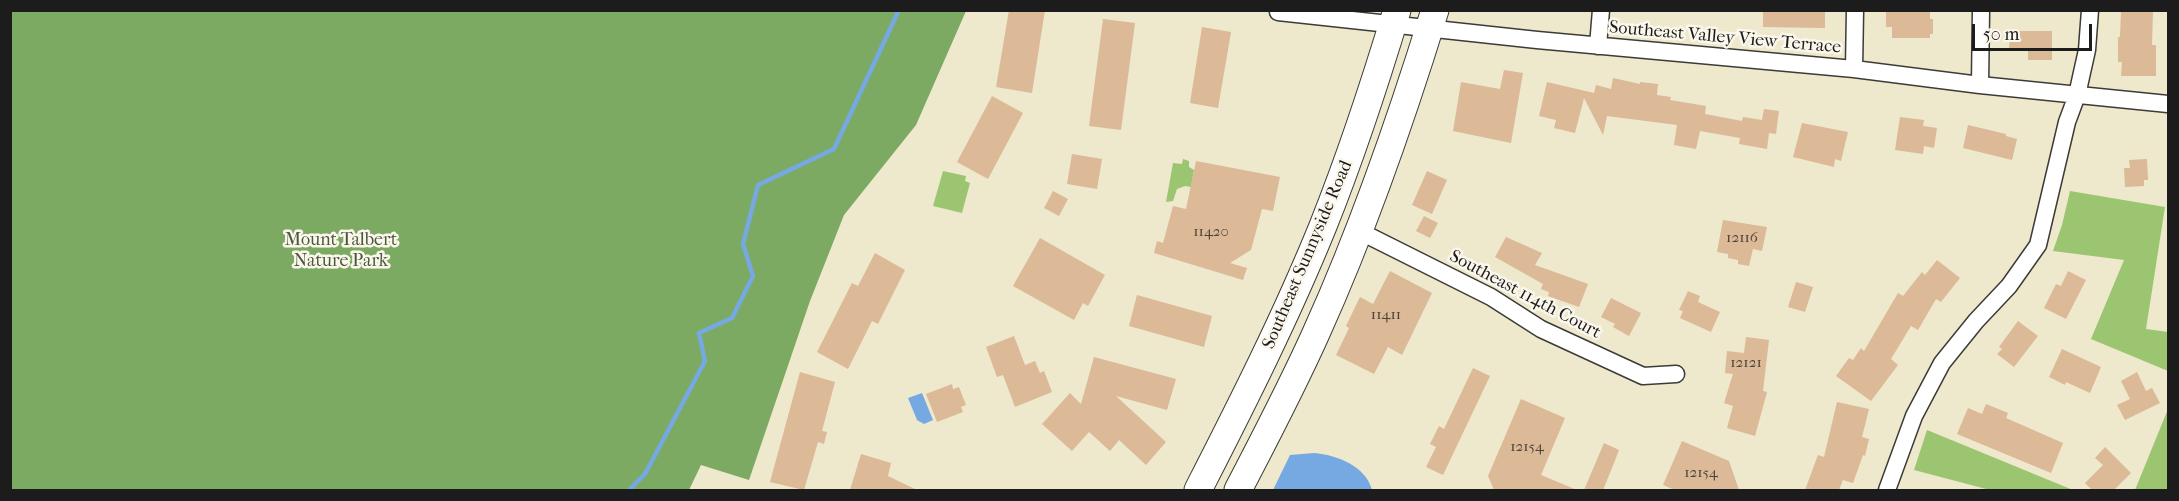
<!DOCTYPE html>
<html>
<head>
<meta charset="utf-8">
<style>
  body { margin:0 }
  #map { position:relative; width:2179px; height:501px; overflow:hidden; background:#eee8cc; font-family:"IM FELL French Canon",serif }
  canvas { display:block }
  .frame { position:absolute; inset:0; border:12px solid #1c1c1c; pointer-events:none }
  .scale { position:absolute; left:1972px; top:24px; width:120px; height:27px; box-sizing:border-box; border:3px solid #1c1c1c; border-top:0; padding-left:8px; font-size:18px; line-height:21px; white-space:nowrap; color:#1c1c1c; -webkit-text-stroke:4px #fbf7ec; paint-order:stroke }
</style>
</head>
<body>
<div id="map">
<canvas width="2179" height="501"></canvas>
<div class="frame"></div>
<div class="scale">50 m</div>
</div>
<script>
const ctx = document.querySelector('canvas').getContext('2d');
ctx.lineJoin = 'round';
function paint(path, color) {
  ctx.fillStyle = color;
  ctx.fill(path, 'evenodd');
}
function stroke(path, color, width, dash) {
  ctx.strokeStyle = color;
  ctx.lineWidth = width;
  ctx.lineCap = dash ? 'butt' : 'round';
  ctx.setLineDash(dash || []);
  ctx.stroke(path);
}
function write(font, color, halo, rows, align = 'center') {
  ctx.font = font + ' "IM FELL French Canon",serif';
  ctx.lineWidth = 5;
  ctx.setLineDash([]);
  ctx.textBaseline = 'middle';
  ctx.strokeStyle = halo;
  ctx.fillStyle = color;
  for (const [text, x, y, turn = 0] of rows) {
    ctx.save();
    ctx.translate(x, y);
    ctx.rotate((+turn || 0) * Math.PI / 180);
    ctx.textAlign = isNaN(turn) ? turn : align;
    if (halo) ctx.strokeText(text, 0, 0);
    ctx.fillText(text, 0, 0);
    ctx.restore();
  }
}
paint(new Path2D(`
  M1183,159L1189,161V167L1194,170L1191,187L1185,186L1177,189L1173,201L1166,202L1173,163L1182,164Z
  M943,171L966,176L965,181L970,183L962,213L933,206Z
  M2070,191L2165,207L2146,329L2168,332V371L2091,339L2124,260L2053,251L2062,225Z
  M2168,409V490H2135Z
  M1927,430L2073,490H1990L1914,470Z`), '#9cc571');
paint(new Path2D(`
  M10,11L11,10L966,11L916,125L844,215L810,301L749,480L701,465L689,490H11Z`), '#7daa63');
paint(new Path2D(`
  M922,393L933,420L924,424L917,420L908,398Z
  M1314,453C1337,455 1366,466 1372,490H1273L1290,455Z`), '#76a9e2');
stroke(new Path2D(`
  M629,490L645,474L705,361L699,333L732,318L753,276L743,244L758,185L834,149L899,10`), '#76a9e2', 4.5);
paint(new Path2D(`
  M1009,10H1045L1032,93L996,87Z
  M1763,10L1825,11V28L1763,27Z
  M1886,10H1930V19H1933V34H1930V38H1892V27H1886Z
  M2126,10H2153L2152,45H2156V76H2121L2122,62H2118V37H2120L2121,11Z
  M1103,19L1135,23L1121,130L1089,126Z
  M1202,27L1231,32L1218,108L1190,103Z
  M2010,31H2052V60H2028V51H2009Z
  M1504,70L1523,73L1511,143L1453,131L1461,82L1500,89Z
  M1613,78L1640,84V82L1658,84L1657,95L1671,97L1670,100L1706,106L1705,114L1742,121L1743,117L1762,120L1764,109L1779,111L1776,134L1769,133L1767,149L1739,144L1740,138L1700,131L1696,149L1674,145L1677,125L1607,116L1603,135L1584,98L1575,133L1554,128L1556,120L1539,116L1547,82L1594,93L1596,85L1611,89Z
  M992,96L1023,113L988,179L957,162Z
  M1900,117L1924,120L1923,126L1937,128L1934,148L1924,146L1923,154L1895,150Z
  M1802,123L1848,132L1841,161L1835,159L1834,167L1793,157Z
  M1968,125L2006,134V136L2017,139L2012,160L1963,148Z
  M1072,154L1102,159L1097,189L1067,184Z
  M2147,159L2148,180H2144V186L2125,187L2124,168H2130L2129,160Z
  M1196,161L1280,177L1273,211L1262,209L1251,250L1230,263L1247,268L1243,280L1154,253L1157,241L1163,243L1173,206L1186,209Z
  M1427,171L1447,180L1432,214L1412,205Z
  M1053,191L1068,199L1059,216L1044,208Z
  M1424,216L1438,223L1430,238L1416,231Z
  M1723,220L1767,227L1762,251L1753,249L1749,266L1738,264V260L1728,258V254L1717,252Z
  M1506,237L1542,253L1535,265L1588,284L1579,307L1548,296L1549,292L1541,289L1543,284L1495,257Z
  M1040,238L1105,275L1088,306L1083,303L1074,320L1013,286Z
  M875,253L905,270L878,324L872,321L848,369L817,352L852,283L858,286Z
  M1937,260L1960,278L1941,302L1936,299L1918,330L1911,326L1891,359L1898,365L1871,401L1836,376L1849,358L1853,360L1861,348L1864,351L1898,293L1903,296L1922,272L1925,275Z
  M1390,271L1432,293L1402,355L1388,347L1374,374L1336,355L1349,328L1346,326L1360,297L1373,304Z
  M2068,271L2086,280L2066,319L2044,308L2056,284L2061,286Z
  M1796,282L1813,287L1805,312L1788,307Z
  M1688,291L1700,296L1698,302L1720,312L1711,332L1680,318L1683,311L1679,310Z
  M1137,295L1212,316L1204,347L1129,326Z
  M1611,298L1641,313L1629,336L1613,327L1615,324L1601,317Z
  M2018,321L2038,336L2014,367L1997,354L2002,349L1999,347Z
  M1014,336L1025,365L1035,361L1040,373L1044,371L1052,392L1015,407L1003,375L997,377L986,347Z
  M1746,337L1769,340L1763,391L1767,392L1755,436L1727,428L1733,406L1724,403L1733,374L1725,373L1727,351L1744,353Z
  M2062,349L2101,367L2090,393L2066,382L2065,385L2049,377Z
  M1094,357L1176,379L1167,410L1116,396L1166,442L1146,465L1119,440L1110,451L1089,432L1072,451L1042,424L1070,393L1081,404Z
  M1473,368L1490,376L1443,475L1426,467L1436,447L1430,444L1439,426L1444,429Z
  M800,372L835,382L822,431L827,432L824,444L818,442L804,490L770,482Z
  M2137,372L2146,391L2152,388L2160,403L2125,420L2117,405L2130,399L2121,381Z
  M952,384L953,389L959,387L966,405L961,407L963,412L937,422L926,394Z
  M1521,399L1565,418L1541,475L1577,490H1494L1488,476Z
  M1837,402L1869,409L1862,437L1869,439L1865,456L1863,455L1853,483L1843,480L1839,490H1805L1818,455L1824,457Z
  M1986,404L2008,413L2006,418L2063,443L2051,473L1957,434L1968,408L1982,414Z
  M1682,441L1729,461L1739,490H1675L1663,485Z
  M1604,443L1619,450L1614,463L1603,490H1584Z
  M2105,447L2131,473L2114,490H2092L2085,483L2103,465L2095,458Z
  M861,454L891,463L888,476L917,490H850Z`), '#dcb997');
const minor = new Path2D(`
  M1278,12L1537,40L1854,69L1980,85L2168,104
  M1598,46L1601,10
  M1854,69L1855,10
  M1980,85L1981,10
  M1359,231L1491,297L1541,329L1643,376L1676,374
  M1887,490L1914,416L1942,363L1976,321L2009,286L2038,245L2067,122L2077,95L2087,50L2090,10`);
const primary = new Path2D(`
  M1198,490C1242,404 1286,317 1323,226C1351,156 1375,83 1397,10
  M1238,490C1265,438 1293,385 1317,331C1364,227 1401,120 1435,10`);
stroke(minor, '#3c3b36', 19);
stroke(primary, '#3c3b36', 29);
stroke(minor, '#fff', 16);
stroke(primary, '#fff', 27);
write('15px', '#4c433b', null, [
  ["11420",1211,232],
  ["12116",1742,238],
  ["11411",1386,315],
  ["12121",1746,363],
  ["12154",1527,447],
  ["12154",1701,473]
]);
write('18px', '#1c1c1c', '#fbf7ec', [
  ["Southeast Valley View Terrace",1725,38,5],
  ["Southeast Sunnyside Road",1308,255,-67],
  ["Southeast 114th Court",1525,295,28]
]);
write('18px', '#49573a', '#fbf7ec', [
  ["Mount Talbert",341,241],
  ["Nature Park",341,262]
]);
</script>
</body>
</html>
